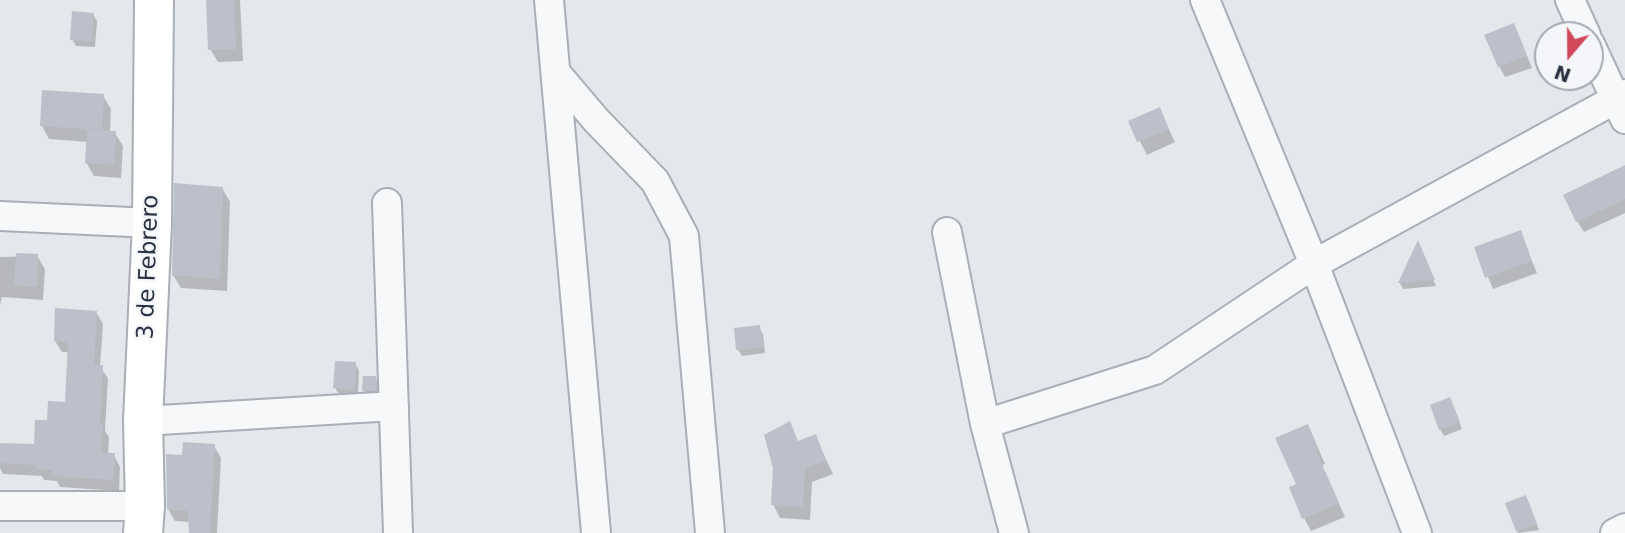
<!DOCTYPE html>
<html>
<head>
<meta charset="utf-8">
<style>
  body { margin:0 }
  #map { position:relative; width:1625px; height:533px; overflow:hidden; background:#e4e7ec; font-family:"DejaVu Sans",sans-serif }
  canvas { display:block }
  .north { position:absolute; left:1534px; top:21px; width:70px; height:70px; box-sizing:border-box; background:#f4f6f9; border:2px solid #a4a8b1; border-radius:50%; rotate:200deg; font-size:19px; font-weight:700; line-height:28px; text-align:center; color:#2b3445 }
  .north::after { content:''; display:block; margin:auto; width:24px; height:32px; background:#d1495b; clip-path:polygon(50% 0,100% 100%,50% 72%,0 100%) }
</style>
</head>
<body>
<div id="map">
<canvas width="1625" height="533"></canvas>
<div class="north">N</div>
</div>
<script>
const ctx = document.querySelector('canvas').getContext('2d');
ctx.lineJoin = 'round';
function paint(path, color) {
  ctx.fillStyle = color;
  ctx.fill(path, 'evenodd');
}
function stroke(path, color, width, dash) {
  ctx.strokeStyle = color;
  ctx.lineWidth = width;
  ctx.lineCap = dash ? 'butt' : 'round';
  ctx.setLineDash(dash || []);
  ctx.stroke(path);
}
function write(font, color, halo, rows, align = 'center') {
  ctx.font = font + ' "DejaVu Sans",sans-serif';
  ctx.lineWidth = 5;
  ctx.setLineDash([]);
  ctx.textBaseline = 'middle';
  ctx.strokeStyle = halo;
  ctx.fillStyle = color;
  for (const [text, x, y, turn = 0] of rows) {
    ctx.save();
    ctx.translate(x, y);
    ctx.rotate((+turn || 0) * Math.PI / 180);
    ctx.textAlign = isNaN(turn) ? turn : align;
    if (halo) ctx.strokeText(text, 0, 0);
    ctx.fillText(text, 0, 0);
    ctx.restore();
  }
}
paint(new Path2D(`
  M208,0H240L243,61L218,62L210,49Z
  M93,14L97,21L95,47L76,46L72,39Z
  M1519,36L1532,68L1505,77L1499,66Z
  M103,96L111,109L110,132L115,133L123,146L121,178L94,176L86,162L88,142L49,139L42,126Z
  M1159,109L1175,142L1147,155L1130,122Z
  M1625,171V213L1584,232L1577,221Z
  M222,188L230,202L227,291L181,288L173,275Z
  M1520,232L1537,273L1493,289L1476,248Z
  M1420,249L1436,286L1403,289L1400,283Z
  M37,256L45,269L43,300L2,297L0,305V257Z
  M96,312L103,324L100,367L108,378L105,431L109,437L108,455H114L120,467L119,491L60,487L57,481L44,480L42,476L3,474L0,468V444L36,446L49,422L67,404L70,352H62L55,341Z
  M759,327L763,334L765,353L742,356L738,350Z
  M355,364L359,370L358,396L339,394L335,388Z
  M375,378L379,384V396L367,397L364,391Z
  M1453,406L1462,429L1444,436L1440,429Z
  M789,424L799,443L815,436L833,474L812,482L810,520L780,518L773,504Z
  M1314,439L1325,464L1322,465L1345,517L1311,531L1304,518L1298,485Z
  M214,446L221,458L217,533H190V522L175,521L168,509Z
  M1529,503L1539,530L1518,533L1507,504Z`), '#0003');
paint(new Path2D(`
  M206,0H234L236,49L208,50Z
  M72,11L94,13L92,41L70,40Z
  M1514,23L1527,56L1498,67L1484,35Z
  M42,90L104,94L102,130L40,126Z
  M1160,107L1169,129L1137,142L1128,121Z
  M87,130L116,131L114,165L85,163Z
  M1625,165V199L1576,222L1563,195Z
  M174,183L223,187L220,279L172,275Z
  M1521,230L1532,261L1485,278L1474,247Z
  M1418,240L1435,280L1398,283Z
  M16,253L38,254L37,287L14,285Z
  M55,308L97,311L94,365H103L100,424H103L101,453H115L113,480L52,476V470L36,469V465L0,463V443L34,444L35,420H47L48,401L65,402L68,342L54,341Z
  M760,325L763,347L736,350L734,328Z
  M335,361L356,362L355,390L333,388Z
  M363,376H376L377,390L362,391Z
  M1450,397L1460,422L1439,430L1430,405Z
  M790,421L798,441L816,434L826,461L805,468L803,507L771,505L773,468L764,435Z
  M1308,424L1319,450L1316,451L1339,503L1302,519L1289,487L1296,484L1275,438Z
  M183,442L215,444L210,533H189L188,511L167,509L166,454L182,455Z
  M1526,495L1537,524L1516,531L1505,503Z`), '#bbc0ca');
const street = new Path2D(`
  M549,0L596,533
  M1205,0L1314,264L1417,533
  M1570,0L1586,35
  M1590,44L1625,119
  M557,74L596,120L655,181L684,236L710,533
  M387,203L398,533
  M0,216L152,223
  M947,232L985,424L1014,533
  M143,421L394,406
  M985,424L1155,370L1314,264L1625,94
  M0,506H145
  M1615,533L1625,528`);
const secondary = new Path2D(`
  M143,533L145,506L143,421L152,223L154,0`);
stroke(street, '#a9aeb7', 32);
stroke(secondary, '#a9aeb7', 42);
stroke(street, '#f7f8fa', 28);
stroke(secondary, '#fff', 38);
write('23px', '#2b3445', '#f4f6f9', [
  ["3 de Febrero",149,267,-88]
]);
</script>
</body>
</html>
